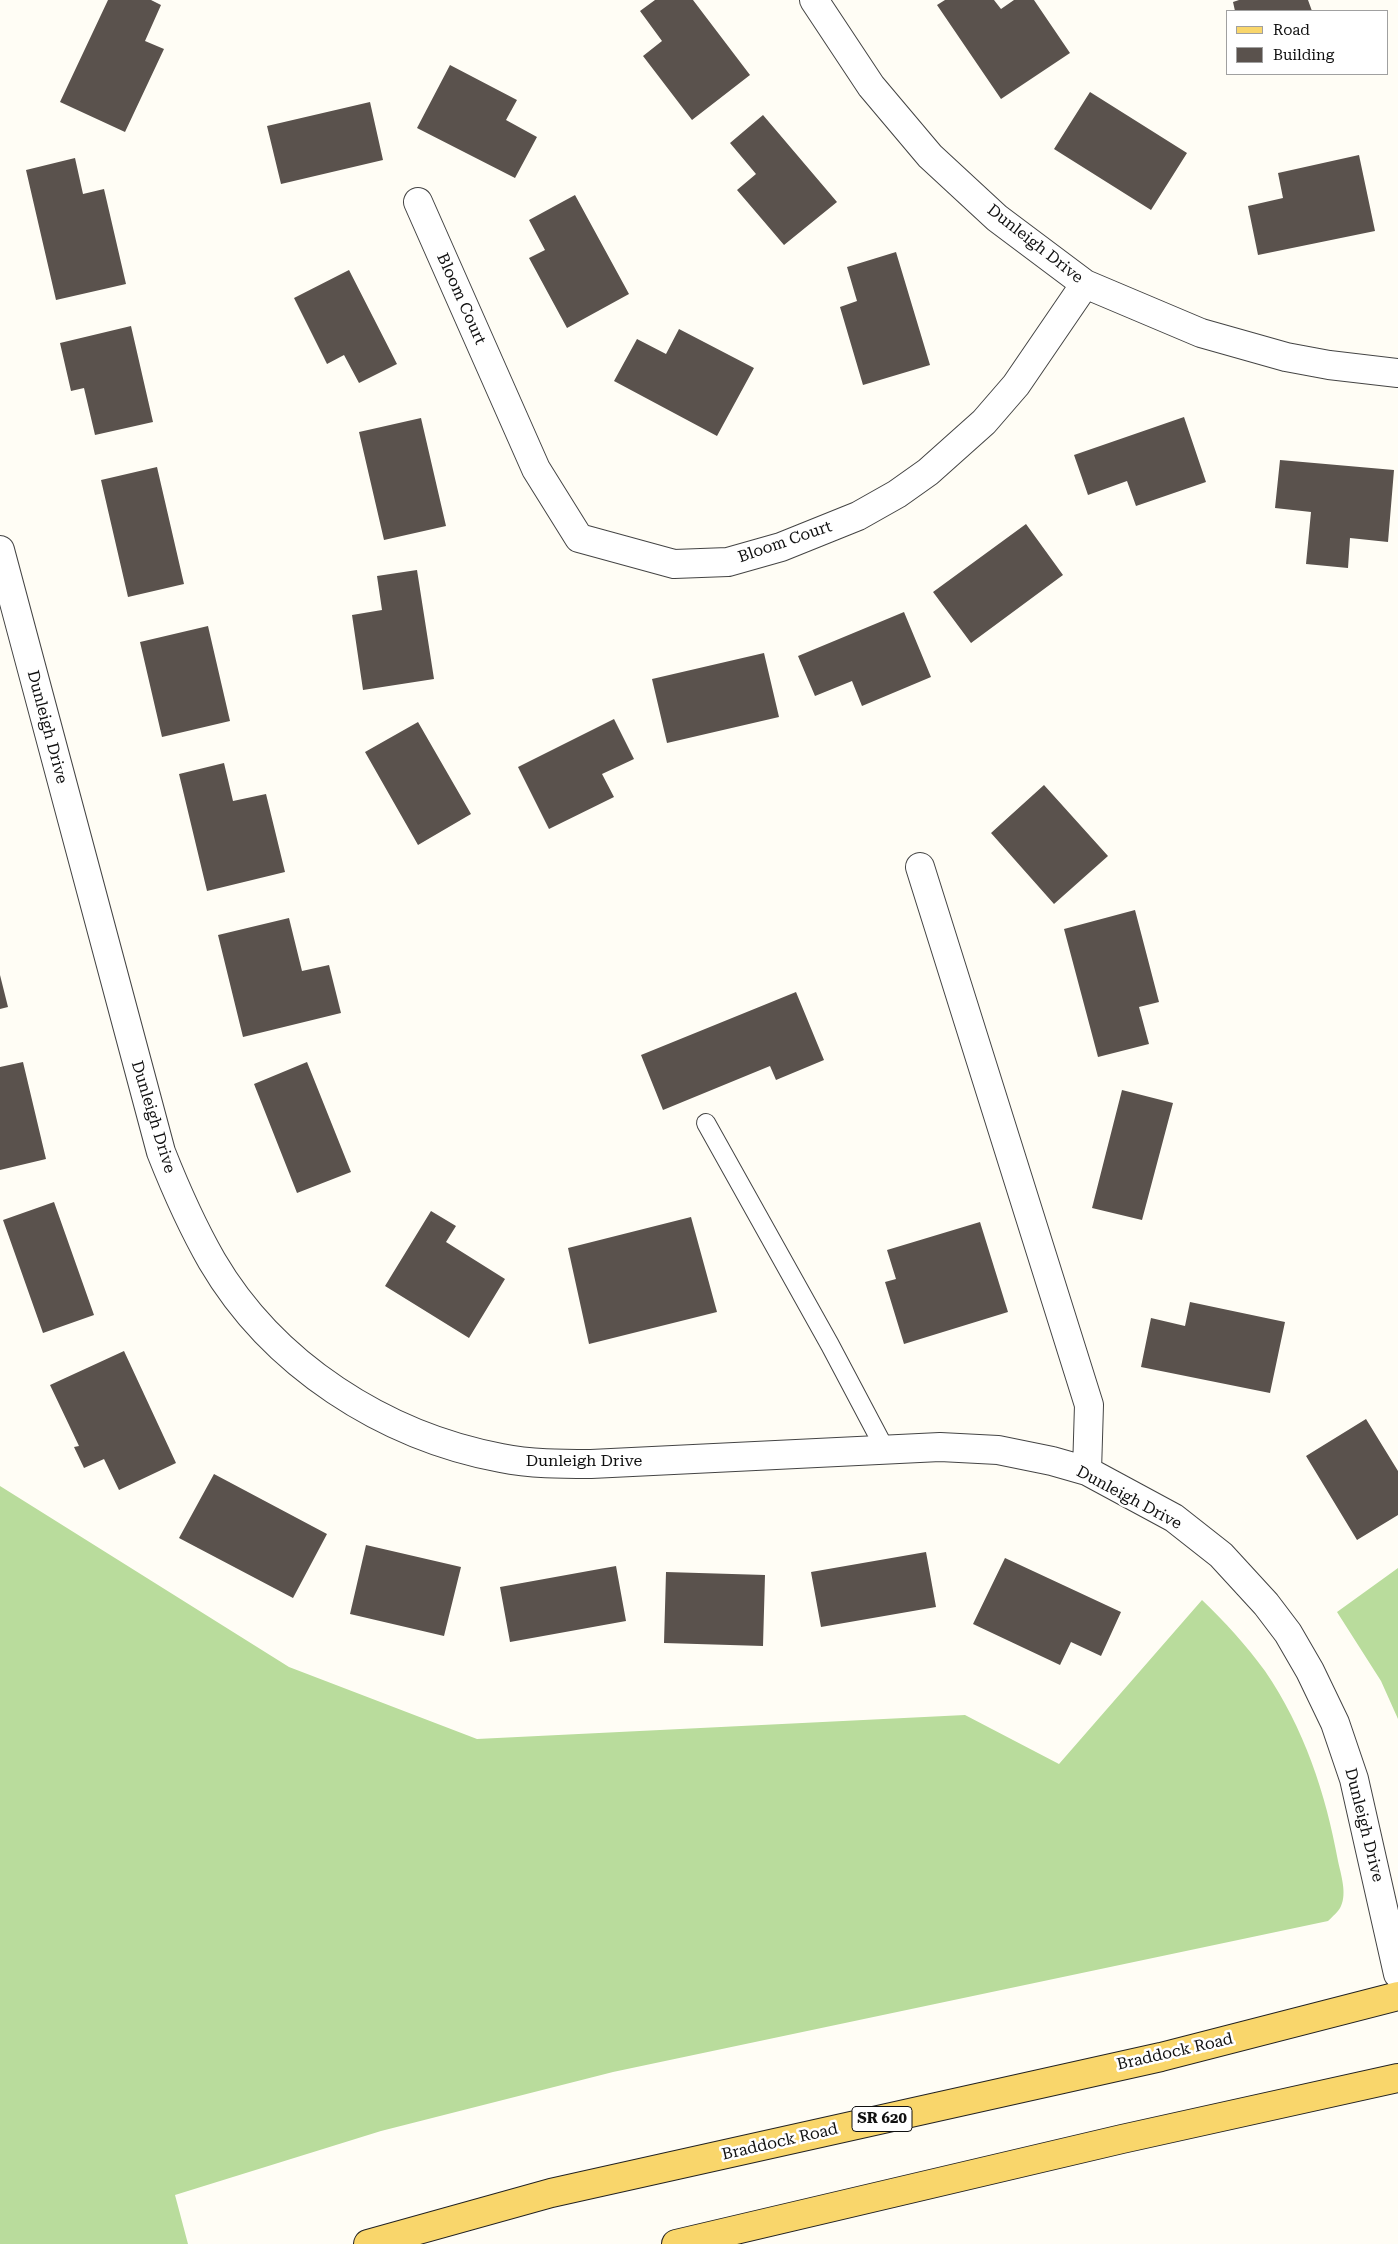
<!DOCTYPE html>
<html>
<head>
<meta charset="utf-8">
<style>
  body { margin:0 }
  #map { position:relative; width:1398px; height:2244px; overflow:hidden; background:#fffdf5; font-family:"Roboto Serif",serif }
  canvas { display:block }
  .legend { position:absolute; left:1226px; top:10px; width:162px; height:65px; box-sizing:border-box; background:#fff; border:1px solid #a0a0a0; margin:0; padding:6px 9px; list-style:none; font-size:15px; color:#111 }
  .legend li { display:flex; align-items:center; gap:10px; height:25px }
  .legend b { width:25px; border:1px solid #a0a0a0 }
</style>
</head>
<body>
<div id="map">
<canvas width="1398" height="2244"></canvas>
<ul class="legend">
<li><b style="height:6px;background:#f9d66b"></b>Road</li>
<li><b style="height:14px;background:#5a524d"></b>Building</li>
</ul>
</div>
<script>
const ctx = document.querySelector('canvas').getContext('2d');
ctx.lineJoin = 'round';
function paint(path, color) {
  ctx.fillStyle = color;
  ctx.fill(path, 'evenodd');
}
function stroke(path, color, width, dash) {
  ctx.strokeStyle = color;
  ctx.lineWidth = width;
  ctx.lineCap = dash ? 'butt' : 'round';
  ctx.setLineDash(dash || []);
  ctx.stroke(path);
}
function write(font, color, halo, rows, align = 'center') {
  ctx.font = font + ' "Roboto Serif",serif';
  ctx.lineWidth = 5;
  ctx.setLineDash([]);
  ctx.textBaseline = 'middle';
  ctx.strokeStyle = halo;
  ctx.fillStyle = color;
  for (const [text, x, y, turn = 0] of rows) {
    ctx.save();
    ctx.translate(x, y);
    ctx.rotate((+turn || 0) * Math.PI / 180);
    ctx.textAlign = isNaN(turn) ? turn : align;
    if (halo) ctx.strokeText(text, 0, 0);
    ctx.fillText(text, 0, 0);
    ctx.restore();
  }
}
paint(new Path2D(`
  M0,1486L289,1667L477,1739L965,1715L1059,1764L1202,1600C1225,1622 1246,1645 1265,1671C1304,1728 1326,1794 1338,1861C1341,1875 1347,1893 1341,1906C1339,1911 1332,1917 1328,1921L613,2072L381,2131L175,2195L188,2244H0Z
  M1398,1568V1719L1381,1681L1337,1612Z`), '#b9dc9c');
paint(new Path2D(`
  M108,0H151L161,5L145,41L164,49L125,132L60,102Z
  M655,0H693L750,75L692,120L643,56L662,41L640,11Z
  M945,0H994L1001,9L1014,0H1034L1070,53L1001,99L937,5Z
  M1239,0H1308L1312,11H1235L1233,2Z
  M450,65L517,100L506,120L537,137L515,178L417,128Z
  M1090,92L1187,153L1151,210L1054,149Z
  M370,102L383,160L281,184L267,126Z
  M763,115L837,202L784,245L737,190L756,174L730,143Z
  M1359,155L1375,231L1258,255L1248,206L1283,198L1278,173Z
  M75,158L83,194L104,189L126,284L56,300L26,170Z
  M575,195L629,294L567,328L529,258L545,250L529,220Z
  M896,252L930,365L863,385L840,307L857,301L847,267Z
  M349,270L397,364L359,383L344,355L327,364L294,298Z
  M131,326L153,422L95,435L84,388L71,391L60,343Z
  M679,329L754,368L717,436L614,381L637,339L666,354Z
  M1184,417L1206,482L1136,506L1127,481L1088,495L1074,455Z
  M421,418L446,526L384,540L359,432Z
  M1280,460L1394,470L1388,542L1350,538L1348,568L1306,564L1311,512L1275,508Z
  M157,467L184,584L128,597L101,480Z
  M1026,524L1063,575L971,643L933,592Z
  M417,570L434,679L363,690L352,615L382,610L377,576Z
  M904,612L931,677L862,706L852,681L815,696L798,656Z
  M208,626L230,721L162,737L140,642Z
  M764,653L779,717L667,743L652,679Z
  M614,719L634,759L602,774L614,797L549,829L518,767Z
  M418,722L471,814L418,845L365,752Z
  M224,763L233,801L266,794L285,872L207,891L179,774Z
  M1044,785L1108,856L1054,904L991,833Z
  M1135,910L1159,1002L1139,1007L1149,1044L1098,1057L1064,929Z
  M289,918L302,971L329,965L341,1013L243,1037L218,935Z
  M0,975L8,1007L0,1009Z
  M796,992L824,1060L776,1080L770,1066L663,1110L641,1055Z
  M23,1062L46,1159L0,1170V1067Z
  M307,1062L351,1172L297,1193L254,1084Z
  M1122,1090L1173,1103L1142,1220L1092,1208Z
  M54,1202L94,1315L43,1333L3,1220Z
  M431,1211L456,1226L446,1242L505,1279L469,1338L385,1286Z
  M691,1217L717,1312L589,1344L568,1248Z
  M980,1222L1008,1312L904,1344L885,1282L896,1279L887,1250Z
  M1190,1302L1285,1322L1270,1393L1141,1367L1151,1318L1185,1326Z
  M124,1351L176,1463L119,1490L104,1459L84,1468L74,1447L79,1446L50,1385Z
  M1366,1419L1398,1471V1515L1357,1540L1306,1456Z
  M214,1474L327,1534L293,1598L179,1538Z
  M366,1545L461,1567L444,1636L350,1614Z
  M926,1552L936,1607L821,1627L811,1572Z
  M1005,1558L1121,1612L1101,1656L1071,1642L1060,1665L973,1624Z
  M616,1566L626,1621L510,1642L500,1587Z
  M666,1572L765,1575L763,1646L664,1643Z`), '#5a524d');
const service = new Path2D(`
  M706,1123L830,1345L885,1449`);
const minor = new Path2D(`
  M814,0L871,86L930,156L997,218L1085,284L1201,333L1286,357L1329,365L1398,373
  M418,202L536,469L579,538L674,564L728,562L781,547L858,516L897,494L928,472L984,422L1016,385L1085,284
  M0,550L161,1152C176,1190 192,1226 212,1261C273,1365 384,1436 501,1458C531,1464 561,1464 591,1464L940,1447L998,1450L1052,1461L1087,1471L1174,1518L1221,1555L1266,1604L1288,1633L1310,1671L1335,1723L1354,1779L1398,1974
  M920,867L1089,1405L1087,1471`);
const primary = new Path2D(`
  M368,2244L551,2193L1161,2057L1398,1996
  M676,2244L1122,2139L1398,2078`);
stroke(service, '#444', 20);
stroke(minor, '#444', 30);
stroke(primary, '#222', 30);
stroke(service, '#fff', 18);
stroke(minor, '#fff', 28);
stroke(primary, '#f9d66b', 28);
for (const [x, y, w] of [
  [882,2119,60]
]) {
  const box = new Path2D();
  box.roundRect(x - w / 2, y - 12.5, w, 25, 4);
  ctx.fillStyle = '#fff';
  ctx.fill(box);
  stroke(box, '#111', 1);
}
write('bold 15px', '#111', null, [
  ["SR 620",882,2119]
]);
write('16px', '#111', '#fff', [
  ["Dunleigh Drive",1035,244,38],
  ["Bloom Court",461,299,66],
  ["Bloom Court",785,542,-19],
  ["Dunleigh Drive",47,727,75],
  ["Dunleigh Drive",153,1117,73],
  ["Dunleigh Drive",584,1461],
  ["Dunleigh Drive",1129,1498,28],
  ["Dunleigh Drive",1364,1825,76],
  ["Braddock Road",1175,2052,-13],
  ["Braddock Road",780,2142,-13]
]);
</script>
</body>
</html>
